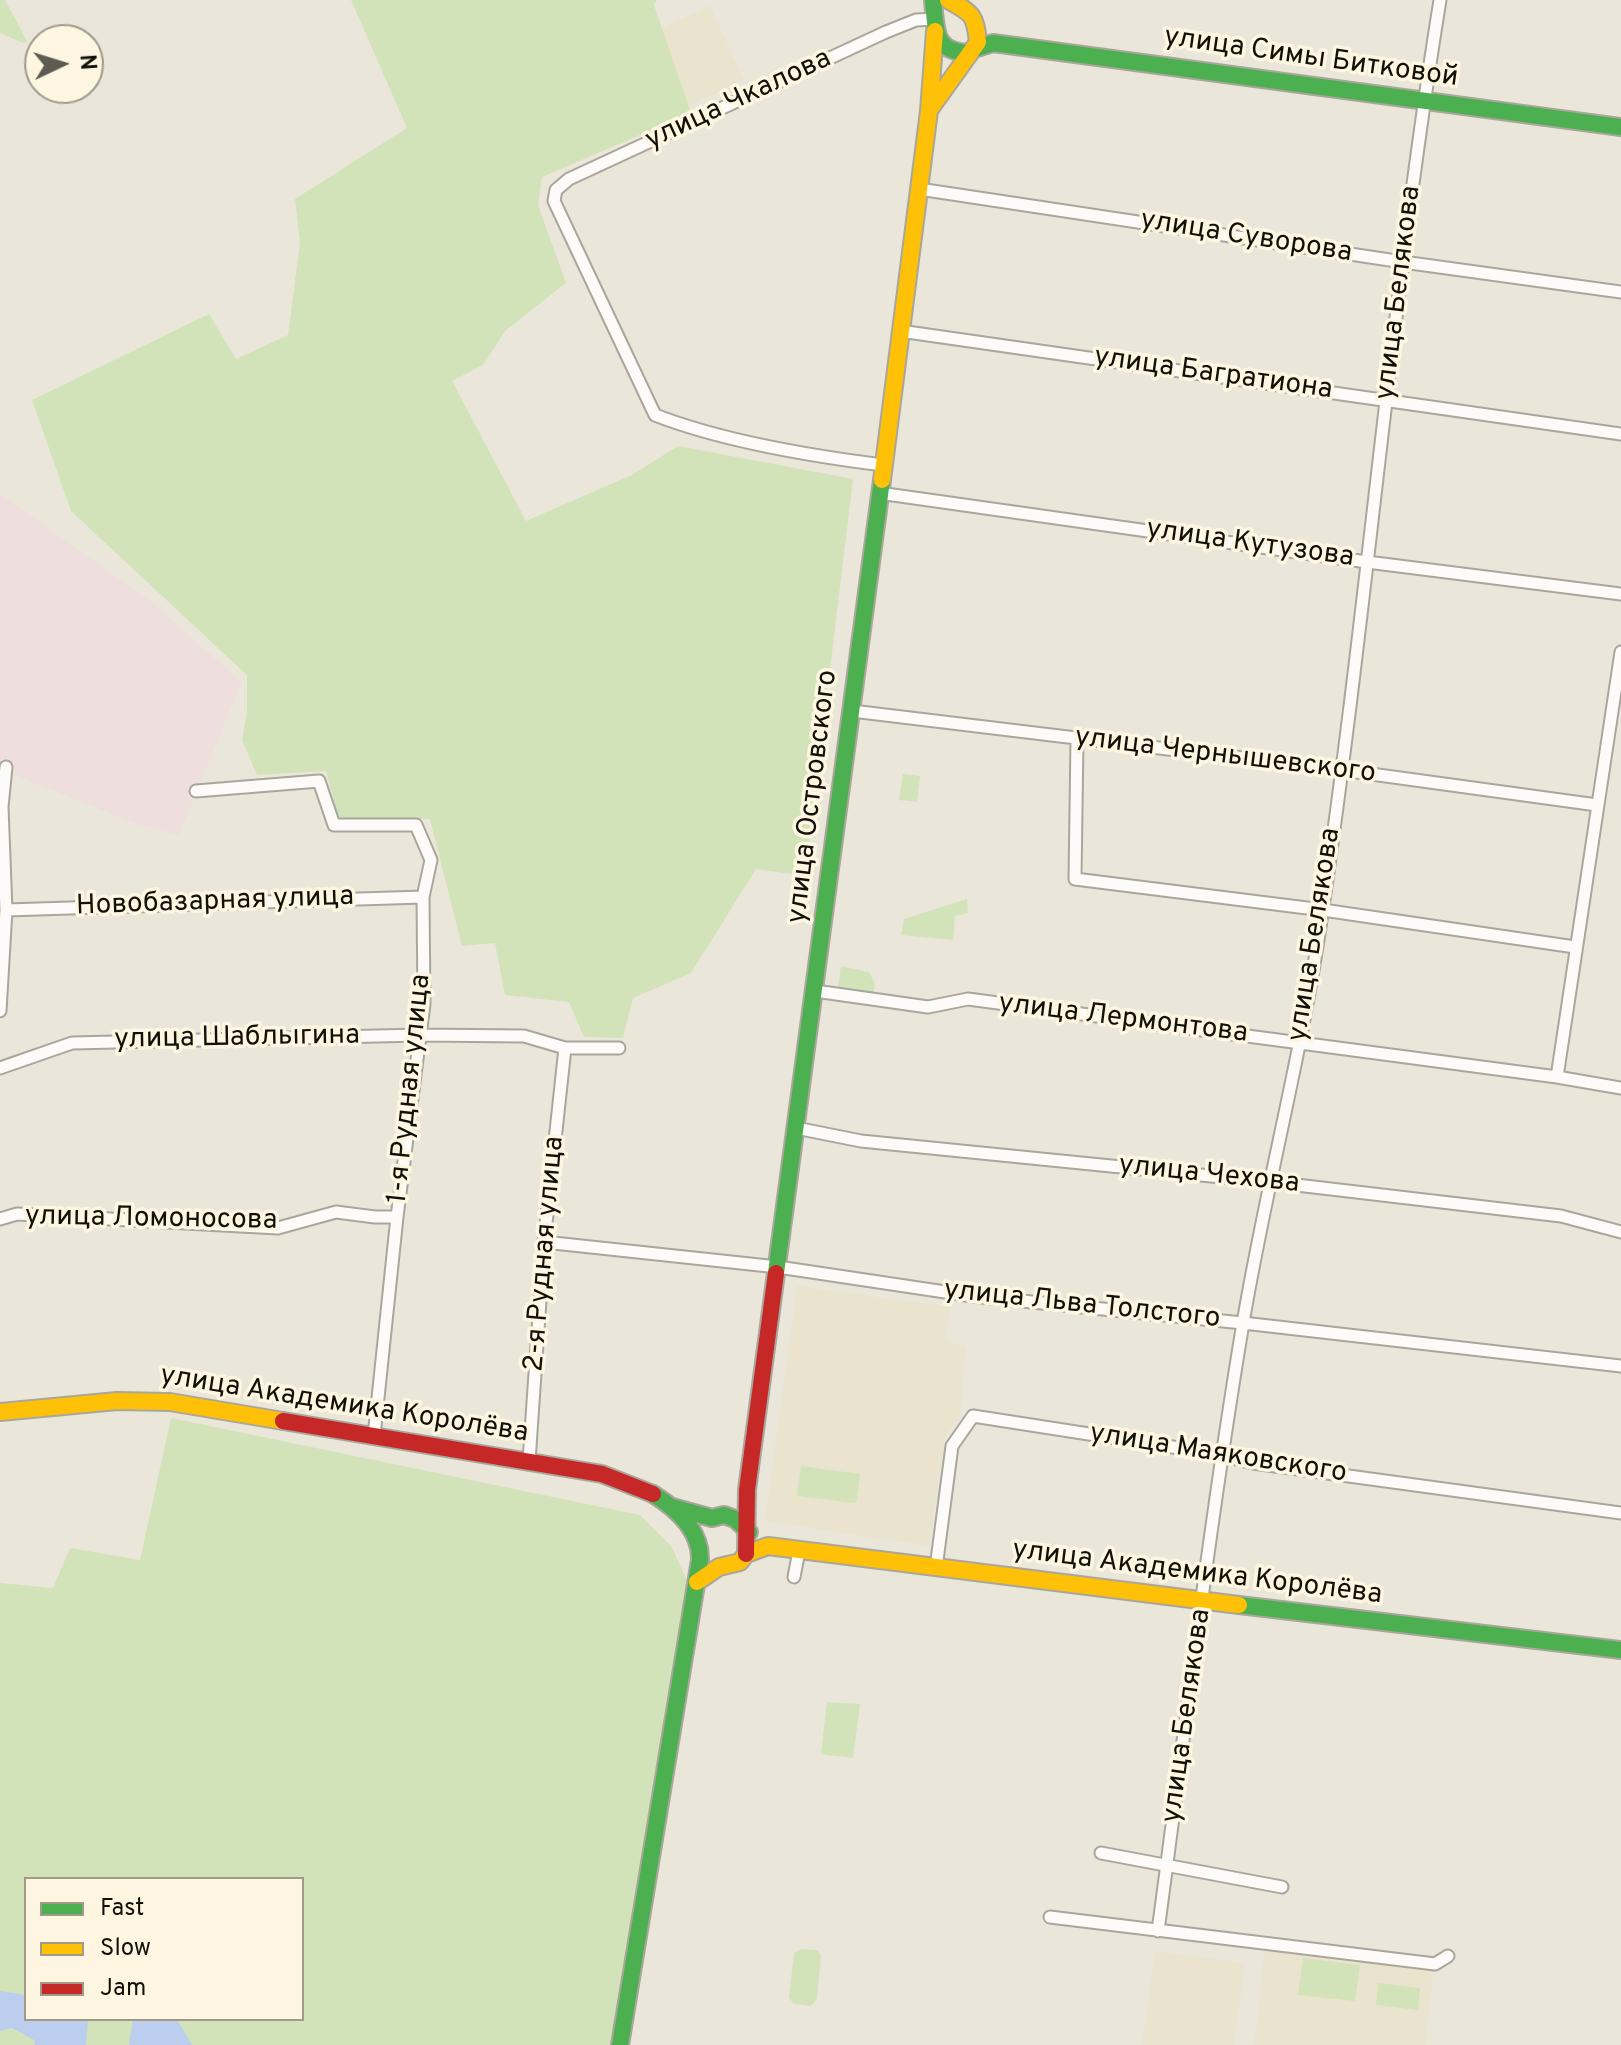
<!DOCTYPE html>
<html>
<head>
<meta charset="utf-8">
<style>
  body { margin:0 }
  #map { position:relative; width:1621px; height:2045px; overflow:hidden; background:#eae6da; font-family:Overpass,sans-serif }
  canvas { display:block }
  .legend { position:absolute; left:24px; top:1877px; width:280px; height:144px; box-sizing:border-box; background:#fef6e0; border:2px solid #a09a8a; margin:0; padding:10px 14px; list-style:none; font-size:24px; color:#121008 }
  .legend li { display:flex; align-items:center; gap:16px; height:40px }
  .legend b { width:40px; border:2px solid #a09a8a }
  .north { position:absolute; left:24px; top:24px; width:80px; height:80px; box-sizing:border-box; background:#fef6e0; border:2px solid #a09a8a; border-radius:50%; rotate:86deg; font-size:22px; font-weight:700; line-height:32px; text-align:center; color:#121008 }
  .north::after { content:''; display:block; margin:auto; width:28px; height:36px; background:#5e5b52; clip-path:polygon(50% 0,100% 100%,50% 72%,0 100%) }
</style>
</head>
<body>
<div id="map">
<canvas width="1621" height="2045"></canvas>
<ul class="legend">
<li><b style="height:10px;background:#4caf50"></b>Fast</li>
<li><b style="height:10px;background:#ffc107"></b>Slow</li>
<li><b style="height:10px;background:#c62828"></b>Jam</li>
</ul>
<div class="north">N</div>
</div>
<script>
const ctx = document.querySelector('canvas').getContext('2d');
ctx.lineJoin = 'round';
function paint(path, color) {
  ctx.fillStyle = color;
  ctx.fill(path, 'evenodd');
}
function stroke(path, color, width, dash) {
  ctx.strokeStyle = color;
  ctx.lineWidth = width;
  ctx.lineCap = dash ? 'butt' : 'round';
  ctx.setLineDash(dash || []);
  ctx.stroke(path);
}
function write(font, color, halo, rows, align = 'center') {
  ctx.font = font + ' Overpass,sans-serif';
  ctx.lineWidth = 7;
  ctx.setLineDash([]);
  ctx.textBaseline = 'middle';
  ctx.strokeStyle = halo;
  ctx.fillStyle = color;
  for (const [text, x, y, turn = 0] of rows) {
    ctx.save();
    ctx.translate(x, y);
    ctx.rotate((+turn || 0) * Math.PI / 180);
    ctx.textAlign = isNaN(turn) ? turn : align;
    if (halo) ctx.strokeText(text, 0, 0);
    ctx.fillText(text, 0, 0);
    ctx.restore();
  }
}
paint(new Path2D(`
  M0,494L153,603L241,682L179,835L134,823L0,769Z`), '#eededd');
paint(new Path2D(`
  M710,6L744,80L608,142L575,68Z
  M797,1286L950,1307L945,1339L966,1348L960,1415L945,1438L929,1546L765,1521Z
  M1265,1947L1434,1967L1425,2045H1254Z
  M1155,1951L1245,1963L1234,2045H1142Z`), '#eae3cd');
paint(new Path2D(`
  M0,0H5L27,41L23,43L0,33Z
  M351,0H657L654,5L691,113L542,177L538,205L566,283L506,330L483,365L452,381L526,521L632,475L678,446L853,479L805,876L756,869L691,973L633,998L623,1038L584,1037L569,1002L505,995L495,943L462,946L430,819H339L326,771L257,775L242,740L247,713V675L71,511L32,400L209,314L236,359L288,335L300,243L295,199L407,128Z
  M903,774L920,776L917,802L899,800Z
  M967,899L968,913L955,916L953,940L901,935L904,919Z
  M841,966L869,972L875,984L873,997L837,992Z
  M171,1418L640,1515L671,1546L687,1580L697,1586L615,2045H0V1583L53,1588L70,1548L140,1560ZM26,1879H302V2019H26Z
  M801,1466L860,1474L856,1503L797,1496Z
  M827,1702L860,1704L853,1758L821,1754Z
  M802,1949L817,1950L821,1955L817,1999L811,2006L794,2004L789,1998L794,1953Z
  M1303,1958L1360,1965L1355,2001L1298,1995Z
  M1378,1983L1420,1988L1418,2010L1376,2005Z`), '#d2e3b9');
paint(new Path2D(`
  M0,1991L26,1995V2019H88L86,2045H35L34,2040L12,2028L0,2031Z
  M133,2019H177L192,2045H129Z`), '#bbceee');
const street = new Path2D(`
  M919,189L1403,262L1621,292
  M900,331L1621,434
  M883,465C811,456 722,441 655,415L554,201L556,190L569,179L886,32L916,20L936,19
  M879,493L1367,562L1621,594
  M852,711L1342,770L1597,805
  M1077,740L1075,879L1323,910L1575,947
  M196,791L319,781L334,825H416L431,860L423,897L424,1004L397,1217L374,1436
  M6,910L423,897
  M815,991L928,1007L968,999L1557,1077L1621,1088
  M0,1011L6,910L2,807L6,767
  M0,1068L72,1043L420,1035L524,1036L565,1048H619
  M1557,1077L1621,652
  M796,1128L861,1141L1271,1182L1561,1216L1621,1232
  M0,1219L17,1214L278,1228L336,1212L375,1217H397
  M544,1242L778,1267L972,1296L1243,1323L1621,1366
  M529,1461L544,1242L565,1048
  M936,1568L952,1446L973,1416L1211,1453L1253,1463L1621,1513
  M794,1577L799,1551
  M1101,1853L1282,1887
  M1050,1917L1435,1964L1448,1956
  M1158,1931C1185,1730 1209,1528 1242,1329C1265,1190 1302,1054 1322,914C1367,610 1391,303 1440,0`);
const fast = new Path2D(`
  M933,0C936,30 933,52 970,53
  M974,49L993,43L1621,127
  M776,1273L882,480
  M672,1507L712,1518L724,1515L735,1519L749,1532
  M1239,1605L1621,1650
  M620,2045L700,1560C701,1530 677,1509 653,1494`);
const slow = new Path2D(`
  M930,109L978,42C975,14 972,13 948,0
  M882,480L929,111L935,31
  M0,1412L117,1401L170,1402L283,1421
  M697,1582L719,1567L740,1562L746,1554L768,1546L1239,1605`);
const jam = new Path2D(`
  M283,1421L602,1474L653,1494
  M746,1554L747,1490L776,1273`);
stroke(street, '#a9a69c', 15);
stroke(fast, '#a9a69c', 20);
stroke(slow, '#a9a69c', 20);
stroke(jam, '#a9a69c', 20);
stroke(street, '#fcfbf9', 11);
stroke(fast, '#4caf50', 16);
stroke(slow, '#ffc107', 16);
stroke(jam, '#c62828', 16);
write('28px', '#121008', '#fef6e0', [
  ["улица Симы Битковой",1311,59,8],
  ["улица Чкалова",739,101,-25],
  ["улица Суворова",1246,238,9],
  ["улица Белякова",1400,293,-83],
  ["улица Багратиона",1213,375,8],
  ["улица Кутузова",1250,545,8],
  ["улица Чернышевского",1225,757,7],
  ["улица Островского",814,797,-83],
  ["Новобазарная улица",215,903,-2],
  ["улица Белякова",1316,935,-81],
  ["улица Лермонтова",1123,1020,7],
  ["улица Шаблыгина",237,1039,-1],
  ["1-я Рудная улица",411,1089,-84],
  ["улица Чехова",1209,1176,6],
  ["улица Ломоносова",151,1220,1],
  ["2-я Рудная улица",546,1254,-85],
  ["улица Льва Толстого",1082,1306,6],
  ["улица Академика Королёва",344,1406,9],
  ["улица Маяковского",1218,1455,9],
  ["улица Академика Королёва",1197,1574,7],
  ["улица Белякова",1188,1716,-82]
]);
</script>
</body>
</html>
